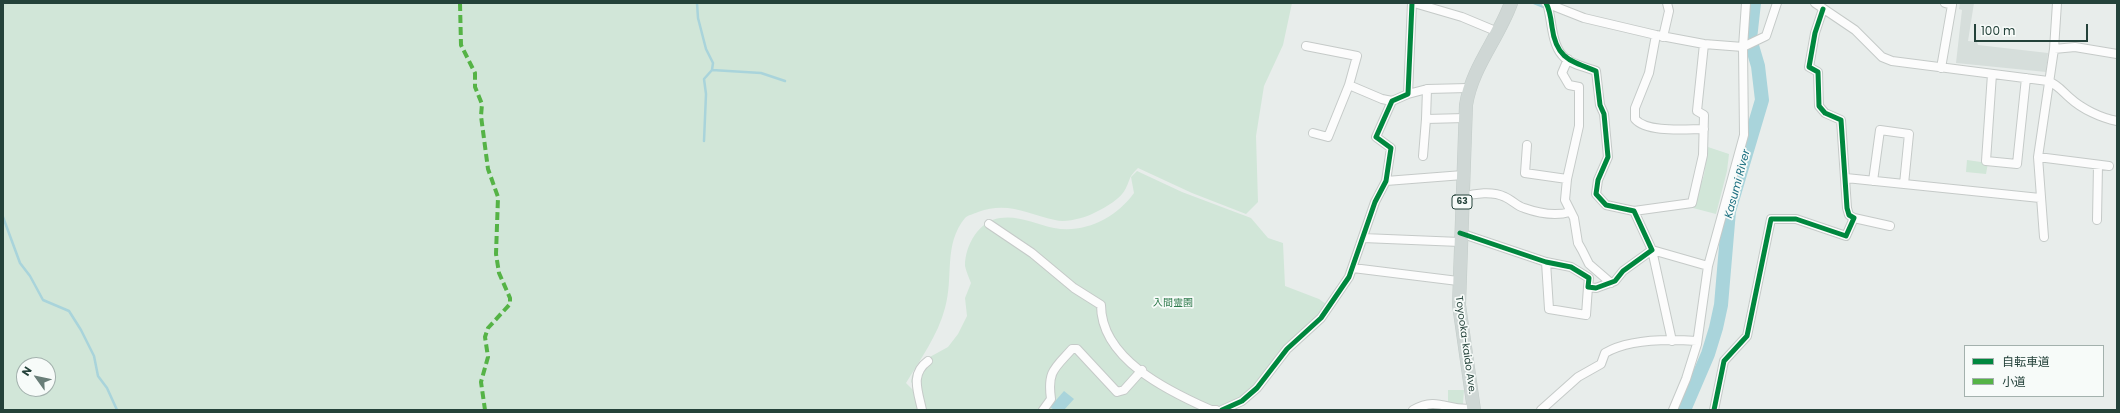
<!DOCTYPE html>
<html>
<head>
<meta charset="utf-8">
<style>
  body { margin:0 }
  #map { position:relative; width:2120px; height:413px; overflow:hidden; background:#e8edeb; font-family:Poppins,"Noto Sans JP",sans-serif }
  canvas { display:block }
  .frame { position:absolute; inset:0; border:4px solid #24423a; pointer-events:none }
  .legend { position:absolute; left:1964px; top:345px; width:140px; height:52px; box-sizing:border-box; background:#f7fbf9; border:1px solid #a3b1ad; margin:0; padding:5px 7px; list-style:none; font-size:12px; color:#24423a }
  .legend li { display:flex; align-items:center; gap:8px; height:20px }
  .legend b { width:20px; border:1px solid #a3b1ad }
  .north { position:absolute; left:16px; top:357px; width:40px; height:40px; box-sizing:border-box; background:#f7fbf9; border:1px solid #a3b1ad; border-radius:50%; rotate:303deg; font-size:11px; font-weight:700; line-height:16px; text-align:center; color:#24423a }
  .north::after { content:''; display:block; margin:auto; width:14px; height:18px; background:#697e78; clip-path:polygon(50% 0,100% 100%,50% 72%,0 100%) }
  .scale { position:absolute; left:1974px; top:24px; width:114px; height:18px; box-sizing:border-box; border:2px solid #24423a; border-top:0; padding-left:5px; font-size:12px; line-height:14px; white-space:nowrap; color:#24423a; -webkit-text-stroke:3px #f7fbf9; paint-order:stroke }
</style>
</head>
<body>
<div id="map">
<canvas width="2120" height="413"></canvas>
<div class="frame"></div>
<ul class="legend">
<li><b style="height:5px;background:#00873e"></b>自転車道</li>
<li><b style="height:5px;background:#55b346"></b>小道</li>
</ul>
<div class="north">N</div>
<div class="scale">100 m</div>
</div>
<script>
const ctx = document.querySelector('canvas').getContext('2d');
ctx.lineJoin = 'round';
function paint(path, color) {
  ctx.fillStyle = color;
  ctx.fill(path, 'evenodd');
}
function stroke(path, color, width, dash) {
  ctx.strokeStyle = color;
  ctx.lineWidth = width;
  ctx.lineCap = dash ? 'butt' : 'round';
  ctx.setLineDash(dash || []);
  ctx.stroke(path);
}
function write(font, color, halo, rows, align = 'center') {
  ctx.font = font + ' Poppins,"Noto Sans JP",sans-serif';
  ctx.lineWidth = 3.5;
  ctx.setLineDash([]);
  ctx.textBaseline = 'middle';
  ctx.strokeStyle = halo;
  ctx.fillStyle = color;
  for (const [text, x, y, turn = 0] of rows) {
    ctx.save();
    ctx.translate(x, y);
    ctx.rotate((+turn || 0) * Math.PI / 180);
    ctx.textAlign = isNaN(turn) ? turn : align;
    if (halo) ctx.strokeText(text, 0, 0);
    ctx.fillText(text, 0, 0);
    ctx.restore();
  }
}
paint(new Path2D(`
  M1960,3H1974L1968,41L1977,42L1978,45L2048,53L2046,72L1956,63L1962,10L1959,9Z`), '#d6dedb');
paint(new Path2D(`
  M3,3H1292L1283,45L1264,86L1256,136L1258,202L1246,214L1192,193L1138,168C1128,178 1131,178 1126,188C1121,199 1106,207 1096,212C1085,218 1066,223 1055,220C1027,214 1008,201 978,212C974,214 968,215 965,218C943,245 954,277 945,308C938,335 920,360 906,383L913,390L918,410H3ZM24,365H48V389H24Z
  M1708,147L1729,154L1727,171L1716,214L1693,208L1704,175Z
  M1967,160L1988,163L1986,174L1966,172Z
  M1137,171L1182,192L1251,218L1268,238L1283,243L1285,286L1319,299L1326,304L1319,314L1255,385L1242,397L1219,410H919L915,386L911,382L912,376L918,365L928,358L948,347L958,334L967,316L965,298L971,283C969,278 966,271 965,266C965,245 979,221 1000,218C1018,215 1036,224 1054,228C1084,234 1116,218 1134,193L1131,177Z
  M1448,390H1464L1463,404H1448Z`), '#d1e6d8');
paint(new Path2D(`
  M1064,391L1074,399L1064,410H1054L1050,407Z`), '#a9d4db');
stroke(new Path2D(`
  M697,3L698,18L706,49L713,63L712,70L704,79L706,94L704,141
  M1534,3L1544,7L1545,5
  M712,70L761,73L785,81
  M3,217L20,263L30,276L43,300L69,311L81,330L94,356L98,376L107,388L117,410`), '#a9d4db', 2.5);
stroke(new Path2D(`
  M1684,410L1708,354L1716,328L1721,305L1729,211L1762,100L1758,66L1750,39L1754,3`), '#a9d4db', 14);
const minor = new Path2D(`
  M1414,3L1462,17L1498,32
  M1546,3L1584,18L1656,35L1704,44L1743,47L1766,36L1777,3
  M1815,3L1855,30L1882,57L1892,61L2048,81C2058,85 2062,91 2070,98C2082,109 2101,118 2117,121
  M1656,35L1649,73L1635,108V119C1647,133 1686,129 1704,129
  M1663,37L1669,11L1667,3
  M1306,46L1357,56L1349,85L1382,99L1392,101
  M2054,49L2075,47L2117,54
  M1568,59L1562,73L1569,85L1579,87V126L1567,179L1565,200L1574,218L1578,243L1582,250L1589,264L1611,283
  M1941,68L1952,5L1945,3
  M1992,74L1986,161L2017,164L2026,78
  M1427,89L1426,119L1465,118
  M1408,94L1427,89L1468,88
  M1313,133L1328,137L1349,85
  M1527,145L1525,173L1567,179
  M1423,156L1426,119
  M2038,157L2109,166
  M1846,178L2040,198
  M1386,181L1463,175
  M1873,181L1880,130L1909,134L1904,184
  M1462,197C1475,193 1493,191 1505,197C1512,200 1517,206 1524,208C1538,213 1556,216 1570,212
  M1634,211L1692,203L1703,155L1704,115L1697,111L1704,44
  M1854,218L1890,226
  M2097,220L2098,165
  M989,224L1032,253L1074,288L1101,305C1101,359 1168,391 1211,410H1216
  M1460,233L1546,262L1571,267L1589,278L1588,287L1596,288L1615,281L1623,271L1652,250L1634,211L1606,205L1596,194L1598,180L1608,157L1604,114L1600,105L1596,71C1586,67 1569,64 1562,55C1551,42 1552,19 1547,3
  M2044,237L2038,157L2054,49L2057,3
  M1363,238L1460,242
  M1546,262L1549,309L1586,315L1588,287
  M1353,268L1458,281
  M1672,341L1652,250L1708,266
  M922,410C918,391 910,374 928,361
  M1043,410L1051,399C1047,371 1055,368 1072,349H1077L1117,392L1124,390L1142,370
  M1222,410L1242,401L1257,388L1287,349L1321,318L1349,277L1375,202L1386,181L1391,148L1376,137L1392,101L1408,94L1412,3
  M1413,410C1439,395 1449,413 1474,408
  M1541,410L1578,377L1601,364L1605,353C1629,339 1669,339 1697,341
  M1673,410L1686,379L1697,344L1708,266L1744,135L1743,47L1746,3
  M1714,410L1724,361L1747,336L1771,219H1796L1846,236L1854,218L1849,215L1847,208L1841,120L1825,113L1819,106L1818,72L1809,67L1815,33L1823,9`);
const primary = new Path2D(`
  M1474,410L1459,305L1466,105C1472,67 1498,39 1511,3`);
stroke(minor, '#c5cac8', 10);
stroke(primary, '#c3ccc9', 14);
stroke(minor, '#fcfcfc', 8);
stroke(primary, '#cfd7d5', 13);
stroke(new Path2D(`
  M460,3L461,45L475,73V87L482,104L481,116L488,169L498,197L496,254L499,273L510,298V304L488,328L485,337L488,357L481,382L485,410`), '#55b346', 4, [8, 4]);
stroke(new Path2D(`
  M1460,233L1546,262L1571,267L1589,278L1588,287L1596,288L1615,281L1623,271L1652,250L1634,211L1606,205L1596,194L1598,180L1608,157L1604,114L1600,105L1596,71C1570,61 1556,58 1552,27C1551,19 1550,10 1546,3
  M1222,410L1242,401L1257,388L1287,349L1321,318L1349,277L1375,202L1386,181L1391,148L1376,137L1392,101L1408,94L1412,3
  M1714,410L1724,361L1747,336L1771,219H1796L1846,236L1854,218L1849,215L1847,208L1841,120L1825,113L1819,106L1818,72L1809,67L1815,33L1823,9`), '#00873e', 5);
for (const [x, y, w] of [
  [1462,202,20]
]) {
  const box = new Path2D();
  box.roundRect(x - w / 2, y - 7, w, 14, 3);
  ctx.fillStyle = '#f7fbf9';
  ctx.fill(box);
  stroke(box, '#24423a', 1);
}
write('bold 9px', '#24423a', null, [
  ["63",1462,202]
]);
write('10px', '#2d7a4b', '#f7fbf9', [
  ["入間霊園",1173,303]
]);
write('10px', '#24423a', '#f7fbf9', [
  ["Toyooka-kaido Ave.",1465,345,82]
]);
write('italic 11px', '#1c6f80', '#f7fbf9', [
  ["Kasumi River",1738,184,-75]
]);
</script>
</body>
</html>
